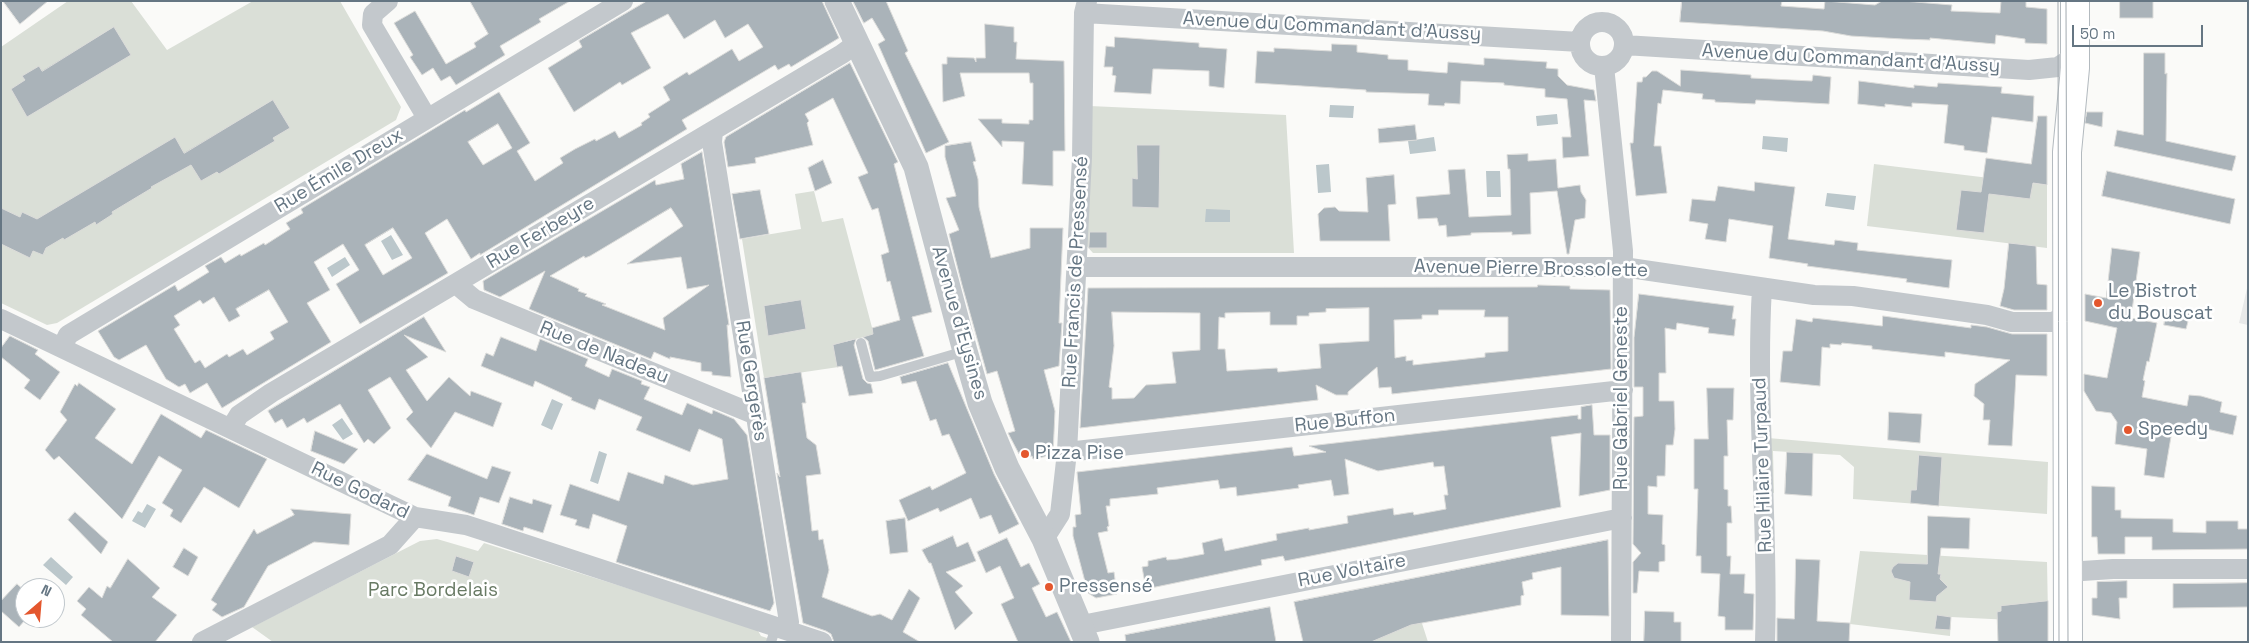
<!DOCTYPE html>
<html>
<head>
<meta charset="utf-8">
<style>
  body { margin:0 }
  #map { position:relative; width:2249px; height:643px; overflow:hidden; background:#fafaf8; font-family:"Space Grotesk",sans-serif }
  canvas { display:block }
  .frame { position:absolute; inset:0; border:2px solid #657683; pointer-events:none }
  .north { position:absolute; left:15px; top:578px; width:50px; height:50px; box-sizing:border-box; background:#fff; border:1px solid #c1c8cd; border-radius:50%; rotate:27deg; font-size:14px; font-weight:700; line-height:20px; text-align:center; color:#657683 }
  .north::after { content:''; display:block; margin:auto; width:18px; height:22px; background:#e4572e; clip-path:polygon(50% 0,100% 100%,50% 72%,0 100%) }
  .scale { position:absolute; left:2072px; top:25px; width:131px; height:22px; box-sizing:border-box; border:2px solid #657683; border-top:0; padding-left:6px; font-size:15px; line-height:18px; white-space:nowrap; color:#657683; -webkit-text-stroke:4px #fff; paint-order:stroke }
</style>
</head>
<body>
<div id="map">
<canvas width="2249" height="643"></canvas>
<div class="frame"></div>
<div class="north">N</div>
<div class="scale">50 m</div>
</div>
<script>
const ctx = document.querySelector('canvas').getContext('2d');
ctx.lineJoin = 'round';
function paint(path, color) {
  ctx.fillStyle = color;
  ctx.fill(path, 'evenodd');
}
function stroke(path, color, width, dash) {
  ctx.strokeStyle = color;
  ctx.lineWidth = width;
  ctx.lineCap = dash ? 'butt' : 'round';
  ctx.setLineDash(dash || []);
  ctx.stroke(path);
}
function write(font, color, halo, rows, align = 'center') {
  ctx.font = font + ' "Space Grotesk",sans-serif';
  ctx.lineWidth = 5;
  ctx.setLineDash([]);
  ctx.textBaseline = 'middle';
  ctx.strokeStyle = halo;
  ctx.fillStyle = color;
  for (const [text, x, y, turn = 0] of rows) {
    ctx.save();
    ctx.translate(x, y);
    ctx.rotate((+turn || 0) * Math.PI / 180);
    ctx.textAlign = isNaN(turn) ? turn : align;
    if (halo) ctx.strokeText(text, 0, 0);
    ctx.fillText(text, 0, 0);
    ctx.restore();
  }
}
paint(new Path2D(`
  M2248,284V325L2239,323Z`), '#e8e9e9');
paint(new Path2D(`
  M68,1H131L167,50L253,1H340L401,107L396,120L57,323L47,325L1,303V47Z
  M1090,106L1286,115L1294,253H1093L1083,242Z
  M1874,164L2047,185V248L1867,226Z
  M814,191L822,222L843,218L874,335L846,341L852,365L764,378L742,239L801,229L795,194Z
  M1768,438L2048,462L2047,514L1853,499L1854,467L1840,455L1773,451L1774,493L1766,492Z
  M437,539L478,551L484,543L757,629L761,636L779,642H273L252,627L420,541Z
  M1860,551L2047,562L2048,615L2011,620L1951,617L1950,636L1850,624Z
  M1419,614L1428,642H1366Z`), '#dadfd7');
paint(new Path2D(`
  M1330,105L1354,106L1353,118L1329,117Z
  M1557,114L1558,124L1537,126L1536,116Z
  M1763,136L1788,138L1787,152L1762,149Z
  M1434,137L1436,151L1410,154L1408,141Z
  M1329,164L1331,192L1318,193L1316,165Z
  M1486,171H1500L1501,197H1487Z
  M1827,193L1856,196L1854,210L1825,206Z
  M1206,209L1230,210V222H1205Z
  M391,235L403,255L392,260L381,241Z
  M345,257L350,265L332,277L327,268Z
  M552,399L563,404L552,430L541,425Z
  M342,418L353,434L343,440L332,425Z
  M599,451L607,454L598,484L590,481Z
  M147,504L156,509L145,528L132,521L138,511L142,513Z
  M51,557L73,577L66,585L43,565Z`), '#bbc7cb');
const building = new Path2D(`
  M3,1H48L20,24Z
  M470,1H570L539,19L541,22L500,46L505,55L456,85L450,76L441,81L433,68L422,75L410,57L413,55L394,23L415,11L446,64L476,47L474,43L488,34Z
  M647,1H822L839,38L791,67L789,64L778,70L775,65L682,120L687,129L480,255V253L471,259L447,219L425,233L448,273L360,324L336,284L359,270L343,244L314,262L330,290L307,303L331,342L222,408L207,383L190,393L185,384L179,387L166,379L146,345L119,360L114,357L98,331L175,285L178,291L209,272L205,266L221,257L225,263L240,254L241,256L264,243L265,245L290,229L286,223L303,213L301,209L465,110L466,112L499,92L530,143L517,151L535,181L563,163L560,158L575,149L595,139L596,141L615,131L619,138L642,125L641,123L650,117L648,114L670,100L663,87L687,72L689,75L732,49L739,61L763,47L748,24L725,38L715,20L684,39L668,14L631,33L651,68L622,85L620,82L574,112L548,68L582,47L579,41ZM498,124L512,148L483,165L468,142ZM393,228L412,258L383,275L365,245ZM269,290L288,322L270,332L274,339L247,355L243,349L229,357L227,354L205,368L200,360L195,363L174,329L180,325L174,316L200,300L203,304L214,297L229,322L240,316L236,309Z
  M853,1H886L908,51L905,53L949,142L926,153L878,44L885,40L872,18L864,23Z
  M1682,1H1782L1781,6L1824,9L1825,1L1875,5L1882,1H1903L1952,5L1951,11L2000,13L2001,1H2026V7L2047,9V44L2025,43V39L1996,35L1995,44L1930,38V40L1903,39L1851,36L1823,31L1680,22Z
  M2120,1H2153V18H2120Z
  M985,24L1014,27V42H1017L1016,59L1064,61L1065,151H1053V186L1022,184L1024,142L1002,141V147L978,119H1002V123L1029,124V120H1033V83H1030L1029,73H960L965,96L943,102L942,64H947V57L974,58L976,62V58H985Z
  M114,27L131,55L27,117L11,89L25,80L22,76L39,66L42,71Z
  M1115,37L1199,43V47L1227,49L1224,88L1209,86V71L1159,69H1153L1151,94L1114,92L1116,76L1112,75L1113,67H1104L1106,46L1114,47Z
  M1332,44L1357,45V52L1388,55V59L1408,60V70L1447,73L1448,62L1484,65V58L1547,62L1546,68L1558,69V76L1567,85L1594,90L1596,101L1584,100L1589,156L1563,158L1562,137H1571L1567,99L1545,97V89L1504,85V83L1461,81L1460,104L1445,103L1444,106L1428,105L1429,94L1366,92V90L1255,83L1257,51L1274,52V48L1331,51Z
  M2144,53H2165V74L2167,73L2166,141L2236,156L2232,171L2114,146L2117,130L2143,135Z
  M850,63L898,162L894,164L932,312L912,317L924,356L875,370L868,341L863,337L873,334L872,328L900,320L890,281L887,282L881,255L889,252L878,208L872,210L858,177L868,173L833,98L805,114L809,121L807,123L813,145L755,158L756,163L728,167L724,142L726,137Z
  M1681,70L1751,75V78L1812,81L1813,75L1831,77L1829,104L1756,100L1755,104L1715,102V100L1702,99L1703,94L1663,90L1661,104L1658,103L1654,146H1661L1667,193L1636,196L1630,143H1633L1637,82H1642L1643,77H1646L1652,71H1657L1680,86Z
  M1859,81L1914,88V85L1937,87L1938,83L2002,87L2001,93L2034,96L2033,122L1992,117L1987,153L1964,150V146L1944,143L1948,105L1912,103V107L1885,104V107L1858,104Z
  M273,100L290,128L273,138L275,141L219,174L217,172L201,181L191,165L151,187L152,188L112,212L113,214L96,225L95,222L64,240L63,238L46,248L43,255L33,251L30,258L1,244V208L20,217L22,212L37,219L175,137L184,153Z
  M2087,112H2103L2102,127L2085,123Z
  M2038,116H2047V185L2033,183L2030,199L1989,194L1984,233L1956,230L1961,190L1981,192L1986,158L2031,164Z
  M1415,125L1417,140L1379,143L1378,129Z
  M971,142L976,161L973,162L978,179L979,207L991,258L1030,248V228H1063L1059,323H1062L1059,366L1044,370L1055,411L1053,455L1033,459L1032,456L1024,457L1023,453L1019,454L1008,433L1015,431L997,371L987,374L962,285L949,234L959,230L946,198L956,196L945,157V146Z
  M1137,145H1160L1159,208L1132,207V178L1137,179Z
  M702,152L729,325H727L731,377L712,375V372L701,371V363L670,357V359L654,352L651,359L529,309L545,271L500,297L484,290L483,281L655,180L656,185L684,179L681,164ZM671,208L683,226L627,264L681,257L687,289L709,285L663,318L665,330L602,305L606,304L585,296L587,294L578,291L579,289L550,276L584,256L585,258L590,256Z
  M1528,154V161L1556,159L1558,188L1580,185L1581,192L1586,200L1585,218L1575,220L1569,254H1567L1557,191L1530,193L1531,234L1512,235V232L1471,233V235L1447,237L1446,225L1439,226L1437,218L1418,219L1416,197L1450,194L1448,170L1465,169L1469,217L1511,215L1510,169H1508L1507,155Z
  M823,160L832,183L815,191L808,168Z
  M2107,171L2235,199L2230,224L2102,196Z
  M1394,175L1396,204L1388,205L1390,241H1320L1318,214L1324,208L1335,207L1339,211L1368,212L1366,178Z
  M1755,182L1795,187L1788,239L1834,245L1835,240L1858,243L1857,250L1952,260L1949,288L1906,282L1907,279L1807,266L1808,264L1769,258L1773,226L1729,219L1726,242L1705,239L1708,224L1689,221L1692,199L1715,201L1718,186L1754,191Z
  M760,190L769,234L740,239L732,194Z
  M1090,232H1107V248H1089Z
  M2009,243L2036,246L2037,284L2047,285V310H2014L2000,306L2004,289Z
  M2112,248L2140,252L2131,318L2157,323L2149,362L2147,361L2143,380L2145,381L2142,397L2187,406L2189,395L2201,396L2222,402L2220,412L2237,416L2233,435L2181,423L2180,426L2173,425L2164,478L2144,475L2147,449L2115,444L2117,422L2111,413L2096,411L2084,391V374L2107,378L2117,328L2085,321V294L2106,298Z
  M1538,285L1570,286V289L1610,290L1611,369L1392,394L1391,387L1379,388L1377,367L1348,392V395H1336L1316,385L1318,400L1080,428L1088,288L1537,287ZM1369,308V341L1319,344L1321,368L1278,372L1277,368L1227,371L1225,349H1218L1219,317L1225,318V313L1270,312V325H1297V316H1309V313L1326,312V309ZM1439,310H1485L1484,317H1508V351L1485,353V357L1413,365V360L1406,361V356L1395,358L1394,320L1422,319V315H1438ZM1112,312L1200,313V350L1172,352L1176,383L1146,385L1134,398L1112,399V388L1109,387L1114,346Z
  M1639,294L1734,306L1732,319H1736L1734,336L1708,333L1709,328L1677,323L1676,330L1665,328L1666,373H1659V401H1674L1675,429L1673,445H1666L1665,476H1657V487L1648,486V514L1663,515L1662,544L1665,545V561L1659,562V572L1639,571L1637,593H1633V562L1641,553L1633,544L1634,417L1643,416V387H1634V338Z
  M801,300L806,329L768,336L764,306Z
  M2167,309L2190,314L2186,329L2164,325Z
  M1883,316L1971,328V325L1987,327L2012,334H2047V376L2016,375L2012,446L1988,445L1990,420H1983L1984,404L1974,396L1975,384L2010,360L1945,352V357L1872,349V346L1842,343L1841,345L1830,344V348L1822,347L1820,386L1780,382L1783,351H1792L1796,319L1812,322L1813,318L1882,326Z
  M424,317L446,352L404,335L428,357L406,370L427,401L449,377L470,396L471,391L502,403L493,427L455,412L431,448L406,419L413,412L390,377L368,390L391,428L374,444L368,439L364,443L340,404L307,423L304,418L287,428L282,419L275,423L268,411Z
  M10,336L38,350L35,354L60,372L40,400L24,388L30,380L1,357V348Z
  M501,337L536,351L540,339L588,359L585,366L609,377L612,369L642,381L641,384L650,387L644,399L682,415L687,403L712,414L713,410L734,419L747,435L774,603L770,611L616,562L627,526L593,514L589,529L575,525L577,520L560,515L570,484L619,501L628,472L663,484L665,475L693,485L728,479L722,439L699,429L690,452L636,430L642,417L599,399L595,410L571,400L572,398L535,381L533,387L481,366L486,353L493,356Z
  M856,339L854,345L863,379L867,383L871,384L873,393L849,396L842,366L837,367L833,345Z
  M948,363L994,474L1019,524L999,534L991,515L980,519L971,498L940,512L938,508L908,521L899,500L930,486L932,490L966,473L949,434L942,436L936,419L930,421L916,381L902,384L900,377Z
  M801,372L806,403H802L807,438L816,445L821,474L806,476L812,531L818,530L819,540L823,539L829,570L822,597L872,616L880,614L892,620L909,589L920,598L903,632L920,642H834L831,634L826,631L803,623L777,473L780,477L764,378Z
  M79,383L116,409L95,438L132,464L161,414L201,438L206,430L267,459L239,508L204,487L181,523L170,516L173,510L162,503L182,470L159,456L122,519L59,456L54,460L45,450L67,420L60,412L75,384L77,386Z
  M1707,388H1734L1733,420H1727L1728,456H1724V489L1728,490V506H1731L1732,523H1727V556H1731L1730,574H1745L1744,593L1754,594L1753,630H1725V617L1718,616L1720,574L1701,573V556H1696L1698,489H1694V439H1708Z
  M1592,405L1594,435H1610V490L1579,496L1581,433L1551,437L1561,507L1285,561L1283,556L1261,560L1262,565L1146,589L1142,567L1148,566V561L1166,557L1167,560L1178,559L1204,554L1202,543L1222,538L1225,551L1277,540L1276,534L1309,528V530L1348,523L1347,516L1393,508L1394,515L1413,512L1414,515L1446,509L1444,495H1448L1444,466L1434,467L1433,462L1378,471L1345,459L1349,494L1334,496L1331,480L1298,485L1299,488L1237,496L1236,487L1220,489L1218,480L1157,488L1158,494L1110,499V506H1106L1109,526L1107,527L1108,531L1098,533L1108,573L1114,572L1117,594L1096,598L1088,593L1073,536V527H1076L1075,515L1081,514L1077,472L1292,447L1294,456L1326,452L1309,446L1578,415V419H1581V407Z
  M1889,412L1922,414L1920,443L1888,440Z
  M315,431L358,449L344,464L311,451Z
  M1787,452L1813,453L1812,496L1785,494Z
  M427,454L487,479L492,466L511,472L499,503L480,497L474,515L448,506L451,497L408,480Z
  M1919,455L1942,457L1939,506L1910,503L1911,490H1916Z
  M2092,486L2115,487V510H2121V518L2173,519V532L2206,533V521H2238V529H2248V549L2152,550V537H2125V554H2098L2097,537H2092Z
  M510,497L532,504L533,499L552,505L543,533L524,527L523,531L502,524Z
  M291,509L351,514L349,545L314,542L268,566L244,607L222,617L212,610L217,604L211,600L254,529L257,534L294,515Z
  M75,512L108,542L101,554L68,520Z
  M1928,516L1970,518L1969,549L1941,548L1938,574H1941L1940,579L1948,587L1937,596L1936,602L1909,600L1910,582L1894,578L1891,571L1893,567L1898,563L1927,564Z
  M905,518L908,552L890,554L886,521Z
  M953,536L957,547L968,542L976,561L946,572L963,586L955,592L973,613L955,630L931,563H929L922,550Z
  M1007,538L1021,567L1029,563L1040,584L1032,588L1046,617L1057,612L1071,642H1018L1001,604L1014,598L1000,566L986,573L977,552Z
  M1608,540L1609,616L1561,615V567L1532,573L1533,579L1522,582L1524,595L1521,596V605L1411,625L1371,642H1303L1294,602Z
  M184,548L198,557L188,576L173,567Z
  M456,556L474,562L469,577L452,571Z
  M128,559L160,588L152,597L177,615L155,642H113L81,615L86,609L77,601L89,587L102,598L107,586L110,588Z
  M1796,559L1820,560L1817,621L1850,623L1849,642H1777V618L1794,619Z
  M2127,581V598H2119L2120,619L2092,615V598H2097V582Z
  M2248,583V607L2173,608V584Z
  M17,584L25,591V620L19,627L1,611V601Z
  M2048,601V642H1998L1997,612L2001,611V606Z
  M1270,607L1276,642H1126L1125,635Z
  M1645,611L1674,612V622H1681V642H1644Z
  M1937,615L1951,617L1950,630L1935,629Z`);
paint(building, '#aab3b9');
stroke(building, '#dcdcda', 1);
const secondary = new Path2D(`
  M2068,642L2067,152L2075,68V1`);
stroke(secondary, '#b3babf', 30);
stroke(new Path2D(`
  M861,343L870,377L880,376L965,351
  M771,642L776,627`), '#c3c8cc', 10);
stroke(new Path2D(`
  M388,1L373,14L372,25L427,118
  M1084,13L1580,42
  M1580 44a22 22 0 1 1 44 0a22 22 0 1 1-44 0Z
  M1624,45L2029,70L2058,67L2075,56
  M1604,66L1623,251L1621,642
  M713,131L712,142L789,622L787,630
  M1076,267H1623L1814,295L1853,296L1987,315L2012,322H2053L2059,319L2067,309
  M456,284L474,299L756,415
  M1762,288C1755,406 1769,524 1765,642
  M1,319L415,517L466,525L494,534L822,642
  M62,348L68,335L623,1
  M231,428L239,415L271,393L842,54L857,43
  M1067,452L1623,390
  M1044,539L1060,514L1067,452L1082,158L1084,13L1087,1
  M2067,572L2113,569H2248
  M1082,625L1622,518
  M202,642L390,545L415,517`), '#c3c8cc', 20);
stroke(new Path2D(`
  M837,1L916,167L965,351L980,403L1007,468L1044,539L1087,642`), '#c3c8cc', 25);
stroke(secondary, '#fff', 28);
stroke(new Path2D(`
  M2058,1L2059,642
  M2066,1L2068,642`), '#a2aab0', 1);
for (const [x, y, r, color] of [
  [2098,303,5,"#e4572e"],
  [2128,430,5,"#e4572e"],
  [1025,454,5,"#e4572e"],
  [1049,587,5,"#e4572e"]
]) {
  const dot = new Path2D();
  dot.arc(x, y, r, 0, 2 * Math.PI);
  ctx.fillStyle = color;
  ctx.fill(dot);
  stroke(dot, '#fff', 2);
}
write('19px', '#657683', '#fff', [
  ["Avenue du Commandant d'Aussy",1332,27,3],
  ["Avenue du Commandant d'Aussy",1851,59,3],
  ["Rue Émile Dreux",339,171,-31],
  ["Rue Ferbeyre",541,233,-31],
  ["Avenue Pierre Brossolette",1531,269,1],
  ["Rue Francis de Pressensé",1076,272,-87],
  ["Avenue d'Eysines",959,323,74],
  ["Rue de Nadeau",604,353,22],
  ["Rue Gergerès",751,381,81],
  ["Rue Gabriel Geneste",1622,398,-90],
  ["Rue Buffon",1345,421,-6],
  ["Rue Hilaire Turpaud",1763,465,-92],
  ["Rue Godard",360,491,26],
  ["Rue Voltaire",1352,571,-11]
]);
write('19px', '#657683', '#fff', [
  ["Le Bistrot",2108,292],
  ["du Bouscat",2108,314],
  ["Speedy",2138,430],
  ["Pizza Pise",1035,454],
  ["Pressensé",1059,587]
], 'left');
write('19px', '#687a64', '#fff', [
  ["Parc Bordelais",433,591]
]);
</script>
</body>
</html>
